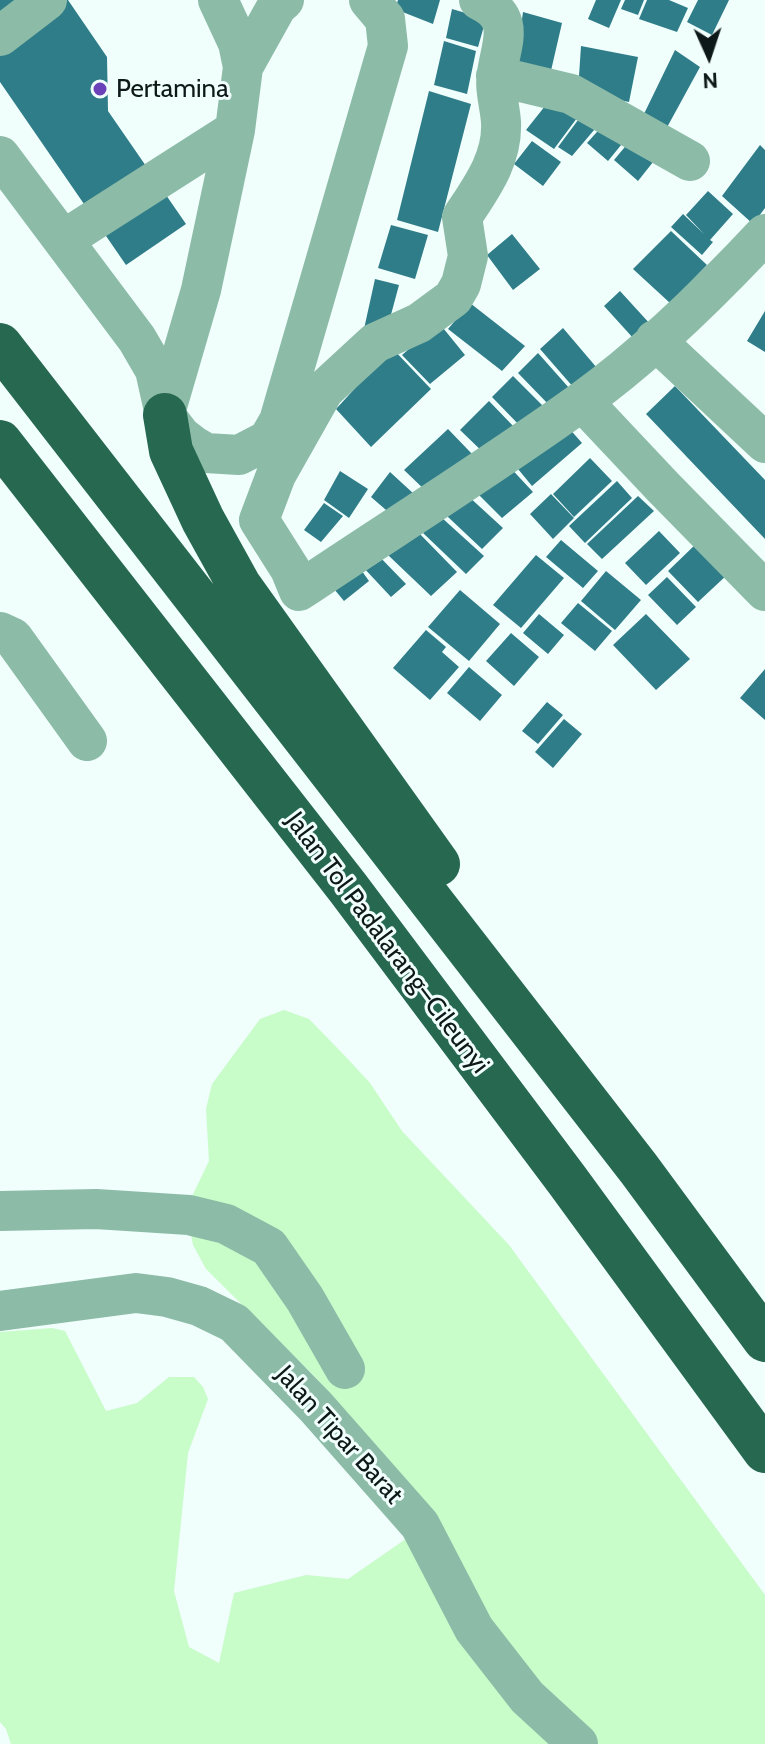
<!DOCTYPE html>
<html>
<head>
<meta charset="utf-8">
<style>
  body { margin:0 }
  #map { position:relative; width:765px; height:1744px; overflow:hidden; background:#f0fefc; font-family:Cabin,sans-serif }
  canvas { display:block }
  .north { position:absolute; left:669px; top:16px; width:80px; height:80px; -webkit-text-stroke:6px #f0fefc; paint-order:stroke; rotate:177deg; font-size:22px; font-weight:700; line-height:32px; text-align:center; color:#0d1918 }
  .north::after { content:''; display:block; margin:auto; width:28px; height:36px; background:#0d1918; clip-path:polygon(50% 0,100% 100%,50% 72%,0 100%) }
</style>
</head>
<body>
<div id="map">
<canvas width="765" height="1744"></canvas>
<div class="north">N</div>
</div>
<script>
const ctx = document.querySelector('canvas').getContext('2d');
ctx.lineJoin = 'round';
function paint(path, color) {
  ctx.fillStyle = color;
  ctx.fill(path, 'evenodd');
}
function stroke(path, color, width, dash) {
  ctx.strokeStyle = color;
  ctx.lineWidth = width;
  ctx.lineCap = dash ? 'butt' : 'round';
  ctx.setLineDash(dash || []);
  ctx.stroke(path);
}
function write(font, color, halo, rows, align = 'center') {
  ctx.font = font + ' Cabin,sans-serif';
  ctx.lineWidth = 6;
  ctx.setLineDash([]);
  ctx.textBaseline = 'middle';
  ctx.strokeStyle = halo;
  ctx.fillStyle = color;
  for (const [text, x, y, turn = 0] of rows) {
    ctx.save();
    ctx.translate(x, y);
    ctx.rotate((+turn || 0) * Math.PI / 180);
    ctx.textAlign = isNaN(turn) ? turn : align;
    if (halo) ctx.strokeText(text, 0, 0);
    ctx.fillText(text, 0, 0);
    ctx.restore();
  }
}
paint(new Path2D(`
  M284,1010L309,1019L345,1056L370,1083L402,1131L509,1245L765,1595V1744H11L6,1729L0,1722V1332L52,1328L65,1331L106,1411L137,1403L169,1377H194L203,1387L208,1399L188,1453L174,1591L189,1647L219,1663L234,1593L306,1575L348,1579L436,1518L316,1378L206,1269L193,1245L186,1209L209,1161L206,1109L212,1084L260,1019Z`), '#c8fcc9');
paint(new Path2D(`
  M0,0H68L107,57L108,111L186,224L126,265L0,82Z
  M398,0H440L433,24L395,9Z
  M596,0H621L609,28L588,19Z
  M625,0H644L638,15L621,9Z
  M647,0H669L688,8L677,32L639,19Z
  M698,0H729L712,35L687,22Z
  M452,9L486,19L478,47L446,38Z
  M523,12L562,23L550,75L515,69Z
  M444,41L476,51L467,94L434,85Z
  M581,46L638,57L629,102L578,91Z
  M675,50L700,67L665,131L643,116Z
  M429,91L471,104L438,232L397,220Z
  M553,96L580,114L554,149L526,130Z
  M584,112L600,123L572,156L558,147Z
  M605,123L626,139L608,161L587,143Z
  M634,136L657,157L638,181L614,160Z
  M532,141L561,162L543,186L514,164Z
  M760,145L765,150V208L753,224L722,196Z
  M708,191L733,214L710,240L713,242L702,255L671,227L683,214L704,234L686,215Z
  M391,225L428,235L415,279L378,268Z
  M671,231L707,265L670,303L633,269Z
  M512,234L540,269L513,290L487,255Z
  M375,279L399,285L389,322L364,329Z
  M620,291L651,325L634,339L604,306Z
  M470,303L525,346L502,371L448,329Z
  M765,311V352L747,341Z
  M439,323L465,355L430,384L402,355Z
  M563,328L597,368L574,388L540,349Z
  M392,348L431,389L371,447L336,409Z
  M538,353L570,389L551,407L518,373Z
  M513,376L544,407L522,428L492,397Z
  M675,386L765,480V539L646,414Z
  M489,401L516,429L488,457L460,430Z
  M567,426L582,443L532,486L518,469Z
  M448,429L473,455L428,493L404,470Z
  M590,458L612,481L574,517L553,494Z
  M505,462L533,492L502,518L473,489Z
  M340,471L368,489L349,518L324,500Z
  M390,472L414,494L393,516L371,497Z
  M617,481L632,498L585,543L569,526Z
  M551,494L574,518L553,539L530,514Z
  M467,495L503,528L482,549L447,516Z
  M638,496L654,511L602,559L587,544Z
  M324,503L343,516L321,542L304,530Z
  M441,517L484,556L466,574L423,533Z
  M416,530L457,572L431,596L388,555Z
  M659,531L680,553L646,585L625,563Z
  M561,540L598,571L583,588L546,557Z
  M698,542L728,574L698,602L668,571Z
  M376,553L406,584L391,597L362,566Z
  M536,555L564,578L521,628L493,605Z
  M359,567L369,581L344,601L334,589Z
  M606,571L641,600L615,630L581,601Z
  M667,577L696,607L677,625L648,595Z
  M460,590L500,624L469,661L428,627Z
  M578,603L612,631L595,651L561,623Z
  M539,614L564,635L548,654L523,633Z
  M646,614L690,659L656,690L613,645Z
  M426,630L446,647L442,652L459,667L430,700L393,668Z
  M511,633L539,657L514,686L486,661Z
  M469,667L502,695L480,721L447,693Z
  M765,669V720L740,698Z
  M547,702L563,715L538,744L522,731Z
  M564,719L582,734L553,768L535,752Z`), '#307d8a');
stroke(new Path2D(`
  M479,0C516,18 502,40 497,73C494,88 500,106 501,122C503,159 481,188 462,217L468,256L461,284L453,298L419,323L375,343L324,390L276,475L259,520L290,569L299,591C393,528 489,468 581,402C648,354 709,294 765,234
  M0,36L47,0
  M243,67L277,6L284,0
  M496,76L571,94L690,161
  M0,156L137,339L155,370L165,415L181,436L194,446L206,453L239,455L268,440L279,421L388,46L385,19L369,0
  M63,240L235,130
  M655,340L765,443
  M582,401L663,487L765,591
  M166,410L201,290L235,130L243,67L238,43L218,0
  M0,632L13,638L87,741
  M0,1211L96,1209L189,1215L226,1224L269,1247L305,1299L345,1369
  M0,1311L136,1293L167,1297L199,1306L234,1323L316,1407L420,1525L474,1629L527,1697L578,1744`), '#8cbba7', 40);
stroke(new Path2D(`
  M0,345L639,1169L765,1340
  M165,415L171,451L203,520L239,585L438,864
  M0,442L348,888L567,1180L765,1451`), '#276851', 44);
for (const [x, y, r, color] of [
  [100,89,8,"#6a41b9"]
]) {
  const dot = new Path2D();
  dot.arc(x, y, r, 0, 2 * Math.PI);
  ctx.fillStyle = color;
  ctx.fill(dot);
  stroke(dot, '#f0fefc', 3);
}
write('26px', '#0d1918', '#f0fefc', [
  ["Pertamina",116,89]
], 'left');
write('26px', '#0d1918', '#f0fefc', [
  ["Jalan Tol Padalarang–Cileunyi",387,943,53],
  ["Jalan Tipar Barat",339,1435,48]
]);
</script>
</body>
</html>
